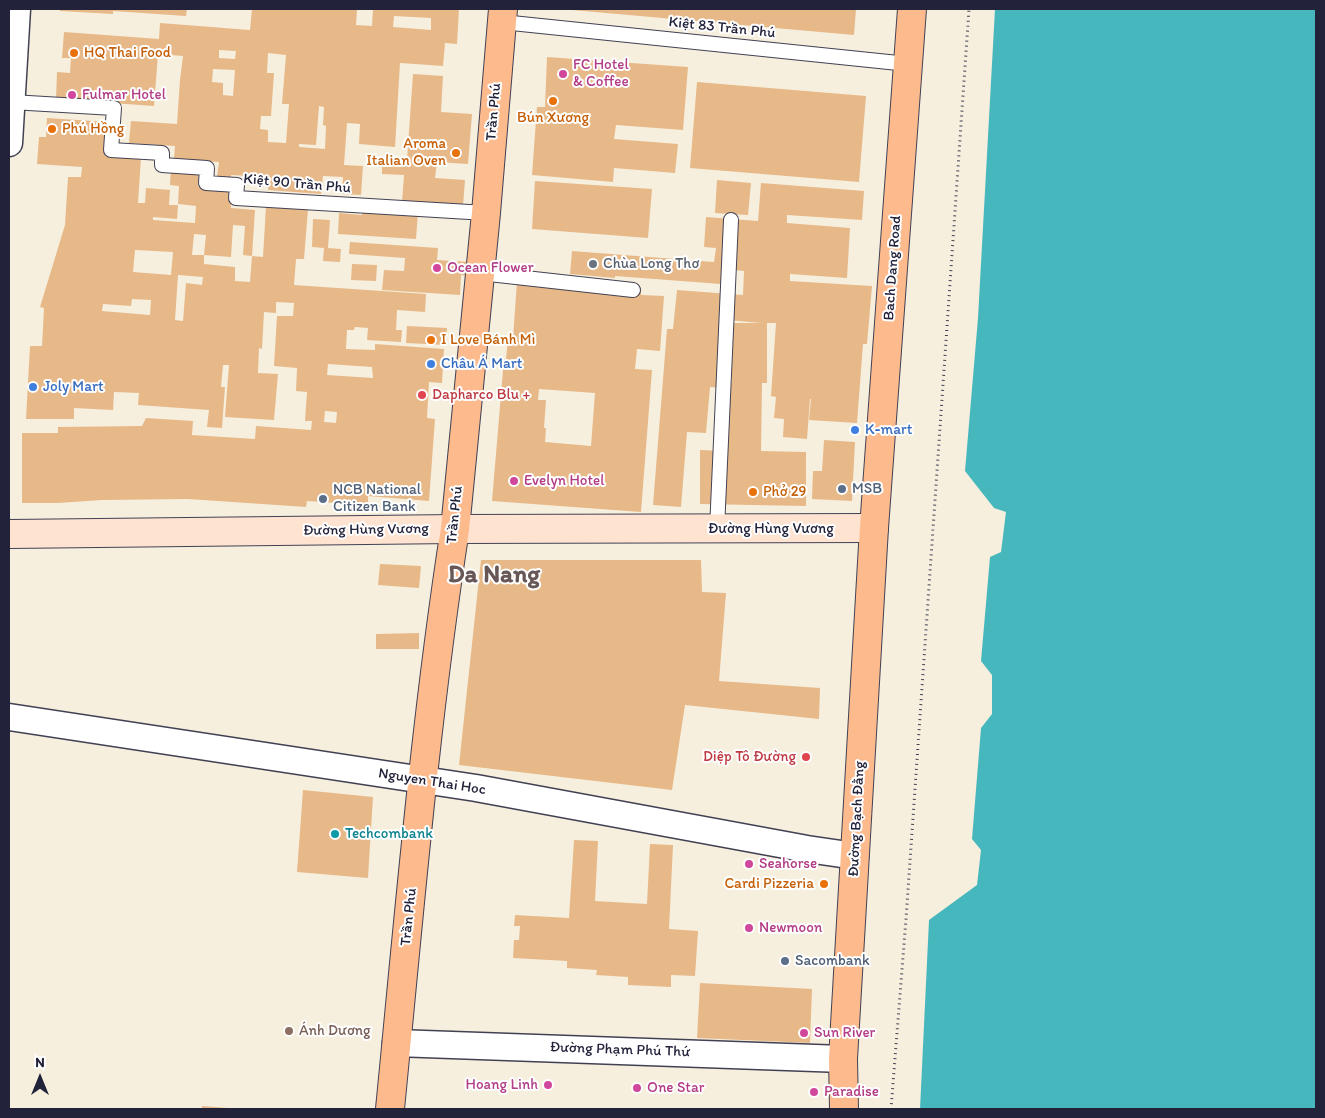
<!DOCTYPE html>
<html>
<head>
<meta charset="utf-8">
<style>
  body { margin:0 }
  #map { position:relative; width:1325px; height:1118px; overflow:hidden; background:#f6efde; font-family:Itim,sans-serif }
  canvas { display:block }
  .frame { position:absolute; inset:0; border:10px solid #22223b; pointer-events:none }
  .north { position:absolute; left:15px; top:1053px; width:50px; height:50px; -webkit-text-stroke:4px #fff; paint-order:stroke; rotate:0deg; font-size:14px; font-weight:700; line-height:20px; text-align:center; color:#22223b }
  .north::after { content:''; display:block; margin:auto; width:18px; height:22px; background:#22223b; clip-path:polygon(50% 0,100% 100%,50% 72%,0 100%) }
</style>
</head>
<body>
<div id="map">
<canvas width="1325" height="1118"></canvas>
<div class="frame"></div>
<div class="north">N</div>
</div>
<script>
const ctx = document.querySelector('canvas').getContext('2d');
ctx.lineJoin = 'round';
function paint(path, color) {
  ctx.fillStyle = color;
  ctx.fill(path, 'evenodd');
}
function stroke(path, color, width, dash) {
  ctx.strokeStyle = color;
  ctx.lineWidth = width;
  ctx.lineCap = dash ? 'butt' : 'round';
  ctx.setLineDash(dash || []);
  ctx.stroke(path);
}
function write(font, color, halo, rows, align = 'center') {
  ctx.font = font + ' Itim,sans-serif';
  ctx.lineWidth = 4;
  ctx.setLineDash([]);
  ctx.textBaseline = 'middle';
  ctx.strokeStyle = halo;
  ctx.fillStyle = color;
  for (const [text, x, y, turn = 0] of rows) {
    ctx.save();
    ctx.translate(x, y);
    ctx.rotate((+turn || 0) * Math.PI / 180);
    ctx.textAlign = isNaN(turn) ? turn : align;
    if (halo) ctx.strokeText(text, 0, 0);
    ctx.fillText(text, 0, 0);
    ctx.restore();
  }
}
paint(new Path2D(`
  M995,9H1316V1109H920L929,920L977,885L981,850L972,839L981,728L992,714V675L981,661L990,557L1001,552L1006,512L994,508L965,471L978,318Z`), '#47b7be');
paint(new Path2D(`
  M60,9H187L186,16L113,11V14L60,11Z
  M252,9H357L356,25L372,26L373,9H459L457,44L445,43L443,66L400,63L395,147L359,144L360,124L347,123L344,165L363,166L361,195L342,194L343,177L323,176L321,194L268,190L269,177L231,175V177H217L219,162L174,159L175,146L129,143L131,121L177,124L180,80L183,56L158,54L154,106L56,99L57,72L70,73L71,58H62L64,32L159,39L160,23L250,30ZM394,16L431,18V30L393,27ZM219,50L236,51L235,59L219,58ZM268,53L286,55L282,104H289L286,143L268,142V130L260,129L261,116H271L274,73H267ZM213,69L235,70L233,96L223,95V83L212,82ZM319,106L324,107L323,125L326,126L325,149L299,147V144L316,145Z
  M572,9H856L854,35L572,10Z
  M547,57L688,67L683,130L616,125L614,139L678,144L675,173L614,168L613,182L532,175L537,107H545Z
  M413,74L443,76L441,112L472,114L468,164L437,162L435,178L465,180L463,206L402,202L404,175L382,174V158L407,160Z
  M697,82L866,96L859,182L690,168Z
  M47,118L108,122L105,156L141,158L138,203H145L146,188L170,190L169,205H178L177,219L153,217V220L195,223L196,206L178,204L179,186L170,185L171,167L199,169L198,187L232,189L231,208L255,210L252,256L243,255L245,226L233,225L231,257L204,255L206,235L194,234L192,255H204V264L235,267V281L250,282L252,256L263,257L266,206L308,209L304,259H296L294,285L426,294L425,312L397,310L396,330H402L401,342L367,340L368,328L355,327L354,330H347L346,349L375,350V344L444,349L442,383L429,382L427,418L435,419L429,501L368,496V505L307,501L306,507L188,499L102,500L58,503H22V433H58V427L142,426L146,418L193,421L192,435L255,439L256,426L311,430L312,421H305L307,392L296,391L297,368L274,366L277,316H293L294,303L276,302V313L264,312L262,349L259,348L258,373L278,374L274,420L225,417L229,365H223L221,387H225L222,428L207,427L209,410L138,405L139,393L114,392L113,410L74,408V419H26L30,346H42L44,308L40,307L65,225L68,177H81L82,167L37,164L39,137H46ZM135,250L173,252L171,275L133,272ZM178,275L203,277L202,285L186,283L183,321L175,320ZM132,299L151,300L150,315L102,311L103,304L131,306ZM328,364L372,367L373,378L327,375ZM325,411L337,412L336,423L324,422Z
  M717,180L751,183L748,215L715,213Z
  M535,181L652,189L648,238L532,229Z
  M761,183L864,191L862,220L787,215V223L850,228L847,278L790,274V281L872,286L867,344H863L857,423L809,420L811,399H810L807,439L783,437L784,419L774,418L776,397L771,396L776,323H767V383H762L761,451L806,452V506L700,504V450L723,451L724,383H732V323H761L727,320L722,388L710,387L706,433L687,432L681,507L653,505L667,329H673L677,290L743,295L744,271L735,270L734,285L615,276V278L570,274L572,251L714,262L716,248L704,247L706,217L758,221Z
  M362,208L418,212L416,239L338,234L339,213L362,215Z
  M313,219L330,220L328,248L341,249L340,262L323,261L324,248L312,247Z
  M350,242L438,248L437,260L470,262L469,276L461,275L460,295L382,290L384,270L404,271L405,258L349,254Z
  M352,264L377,265L376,281L351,280Z
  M517,281L641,291V295L664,296L660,351L637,349L635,369L652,370L641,512L492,501L504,359H506L508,339H513ZM539,389L595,393L591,446L545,442L546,428H544L546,400H538Z
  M407,326L447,328L446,345L406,343Z
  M824,440L855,442L852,501L812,499L813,471H822Z
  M481,560H701L702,592L726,593L719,681L820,688L819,719L685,705L672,790L459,765Z
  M380,564L421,566L419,588L378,585Z
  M419,633V649H376V634Z
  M303,790L373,797L368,878L297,872Z
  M574,840L598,841L595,901L647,904L650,844L673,845L669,929L698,931L695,976L671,975V987L628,985V977L596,975L597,970L567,968V961L513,958L514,940H519L520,926H514L515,915L569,918Z
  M700,983L812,989L810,1043L697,1038Z
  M202,1106L228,1108V1109H202Z`), '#e7b988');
const lane = new Path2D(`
  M502,22L908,64
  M11,102L114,108L111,150L162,153V165L207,168L206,183L237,185L236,198L486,213
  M480,273L633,290
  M717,529L731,220`);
const street = new Path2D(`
  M9,143L17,9
  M9,717L476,788L807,849L855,856
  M396,1043L843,1059`);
const secondary = new Path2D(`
  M9,534L455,529L874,528`);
const primary = new Path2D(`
  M390,1109C409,916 425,722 455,529L486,213L503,9
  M844,1109L843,1059L874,528L912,9`);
stroke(lane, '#424153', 16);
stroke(street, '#424153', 29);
stroke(secondary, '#424153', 30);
stroke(primary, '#424153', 30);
stroke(new Path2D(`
  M891,1109L906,919L969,9`), '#424153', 3, [1, 4]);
stroke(lane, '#fff', 14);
stroke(street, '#fff', 26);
stroke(secondary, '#fee3d1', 28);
stroke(primary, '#fcba8d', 28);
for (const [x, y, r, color] of [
  [74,53,5,"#e8710a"],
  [563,74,5,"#d1479c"],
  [72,95,5,"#d1479c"],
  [553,101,5,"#e8710a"],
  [52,129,5,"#e8710a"],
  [456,153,5,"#e8710a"],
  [593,264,5,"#6b7280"],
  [437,268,5,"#d1479c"],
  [431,340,5,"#e8710a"],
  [431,364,5,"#3f7fe0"],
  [33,387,5,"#3f7fe0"],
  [422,395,5,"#e0444e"],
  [855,430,5,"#3f7fe0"],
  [514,481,5,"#d1479c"],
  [842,489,5,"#5c6f8a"],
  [753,492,5,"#e8710a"],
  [323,499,5,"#5c6f8a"],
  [806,757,5,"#e0444e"],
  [335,834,5,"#0f9aa8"],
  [749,864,5,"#d1479c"],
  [824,884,5,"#e8710a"],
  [749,928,5,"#d1479c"],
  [785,961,5,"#5c6f8a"],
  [289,1031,5,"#8d6e63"],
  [804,1033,5,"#d1479c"],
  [548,1085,5,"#d1479c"],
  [637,1088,5,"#d1479c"],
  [814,1092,5,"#d1479c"]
]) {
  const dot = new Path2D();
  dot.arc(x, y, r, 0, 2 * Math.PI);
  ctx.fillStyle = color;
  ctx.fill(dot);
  stroke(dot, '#fff', 2);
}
write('15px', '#22223b', '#fff', [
  ["Kiệt 83 Trần Phú",722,28,6],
  ["Trần Phú",494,112,-85],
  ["Kiệt 90 Trần Phú",297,184,5],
  ["Bach Dang Road",893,268,-86],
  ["Trần Phú",455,515,-84],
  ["Đường Hùng Vương",771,529],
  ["Đường Hùng Vương",366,530,-1],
  ["Nguyen Thai Hoc",432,782,9],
  ["Đường Bạch Đằng",857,819,-87],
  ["Trần Phú",409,917,-84],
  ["Đường Phạm Phú Thứ",620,1050,2]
]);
write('15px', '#c56008', '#fff', [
  ["HQ Thai Food",84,53],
  ["Bún Xương",553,118,"center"],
  ["Phú Hồng",62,129],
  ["Aroma",446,144,"right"],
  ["Italian Oven",446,161,"right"],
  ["I Love Bánh Mì",441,340],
  ["Phở 29",763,492],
  ["Cardi Pizzeria",814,884,"right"]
], 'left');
write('15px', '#b23c85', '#fff', [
  ["FC Hotel",573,65],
  ["& Coffee",573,82],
  ["Fulmar Hotel",82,95],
  ["Ocean Flower",447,268],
  ["Evelyn Hotel",524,481],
  ["Seahorse",759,864],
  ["Newmoon",759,928],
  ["Sun River",814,1033],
  ["Hoang Linh",538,1085,"right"],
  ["One Star",647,1088],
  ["Paradise",824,1092]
], 'left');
write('15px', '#5b616d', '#fff', [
  ["Chùa Long Thơ",603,264]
], 'left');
write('15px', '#366cbe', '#fff', [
  ["Châu Á Mart",441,364],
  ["Joly Mart",43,387],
  ["K-mart",865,430]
], 'left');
write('15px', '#be3a42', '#fff', [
  ["Dapharco Blu +",432,395],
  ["Diệp Tô Đường",796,757,"right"]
], 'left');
write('15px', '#4e5e75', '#fff', [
  ["MSB",852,489],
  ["NCB National",333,490],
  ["Citizen Bank",333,507],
  ["Sacombank",795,961]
], 'left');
write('15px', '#0d838f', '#fff', [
  ["Techcombank",345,834]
], 'left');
write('15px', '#785e54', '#fff', [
  ["Ánh Dương",299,1031]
], 'left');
write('bold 25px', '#675756', '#fff', [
  ["Da Nang",494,576]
]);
</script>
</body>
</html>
